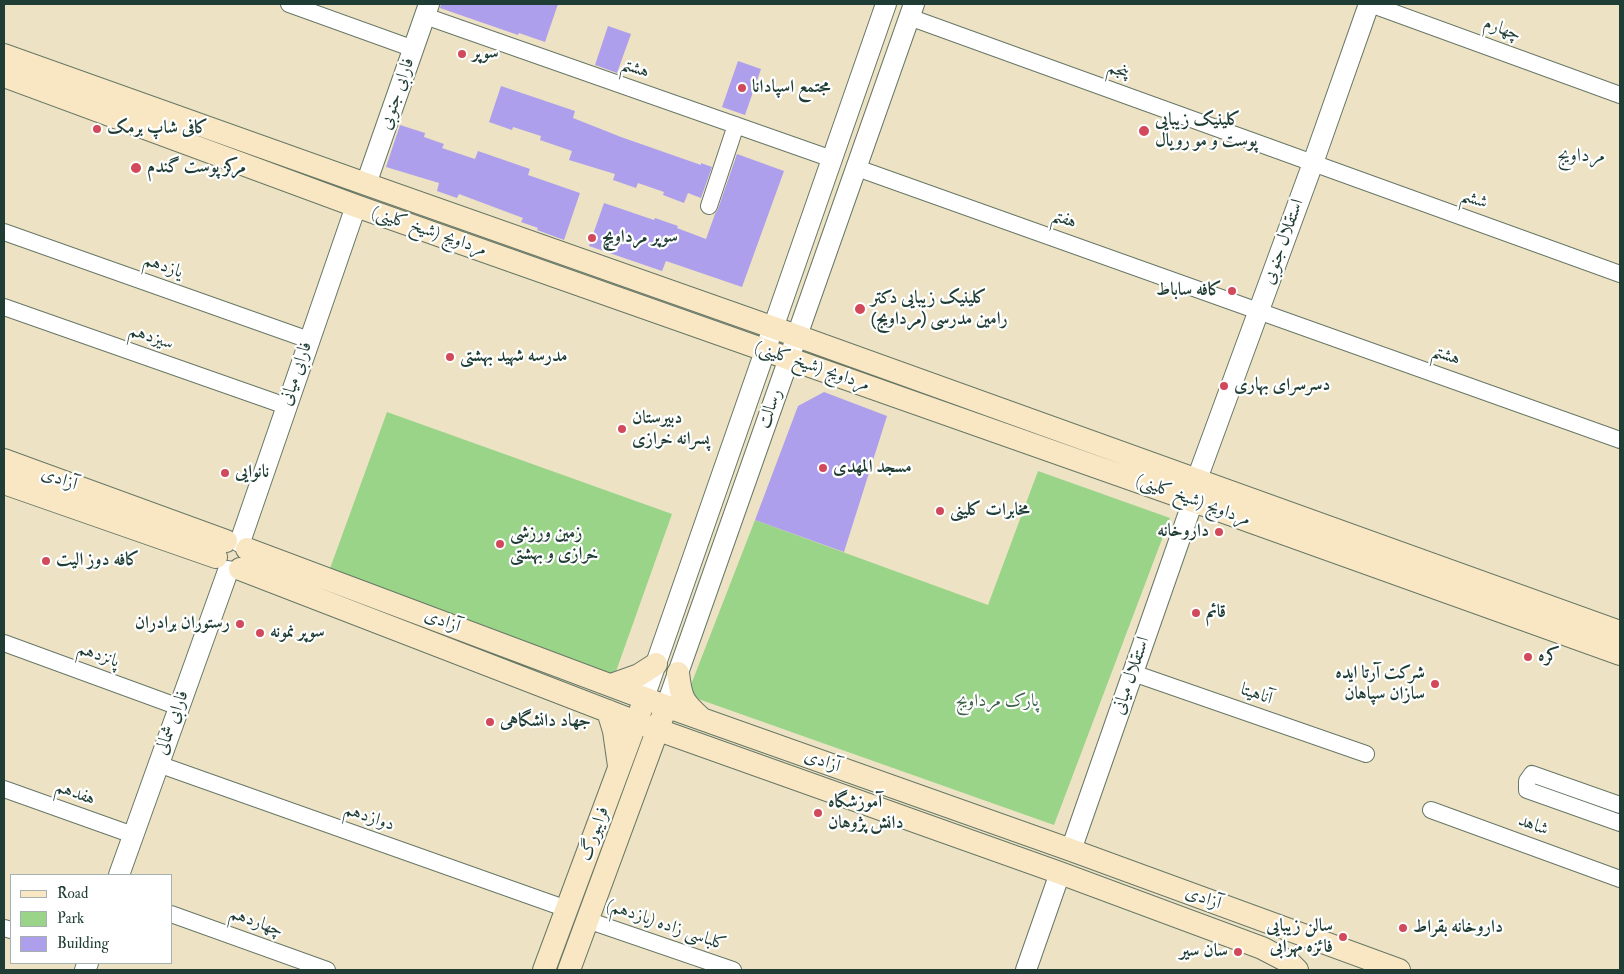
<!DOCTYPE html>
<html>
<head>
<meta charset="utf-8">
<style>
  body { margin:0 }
  #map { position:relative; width:1624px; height:974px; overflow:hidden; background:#ede3c4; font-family:"IM FELL Double Pica",serif }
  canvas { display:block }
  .frame { position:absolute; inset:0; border:5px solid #1f3d34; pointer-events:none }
  .legend { position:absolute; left:10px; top:874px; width:162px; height:90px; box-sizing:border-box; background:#fff; border:1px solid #a5b1ae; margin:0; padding:6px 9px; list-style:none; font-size:15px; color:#1f3d34 }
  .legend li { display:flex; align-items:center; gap:10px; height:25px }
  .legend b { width:25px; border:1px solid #a5b1ae }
</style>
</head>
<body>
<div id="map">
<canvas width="1624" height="974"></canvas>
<div class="frame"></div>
<ul class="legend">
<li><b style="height:6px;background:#f9e7c3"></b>Road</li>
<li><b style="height:14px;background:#99d488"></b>Park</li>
<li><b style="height:14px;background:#ad9feb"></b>Building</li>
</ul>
</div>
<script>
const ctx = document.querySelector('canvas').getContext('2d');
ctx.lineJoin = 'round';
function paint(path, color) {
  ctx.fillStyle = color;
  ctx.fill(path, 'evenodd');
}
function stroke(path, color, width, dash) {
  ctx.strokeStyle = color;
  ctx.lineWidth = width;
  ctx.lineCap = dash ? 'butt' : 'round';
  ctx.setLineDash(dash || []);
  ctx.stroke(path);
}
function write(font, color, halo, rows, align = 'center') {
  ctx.font = font + ' "IM FELL Double Pica",Amiri,serif';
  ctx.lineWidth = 4.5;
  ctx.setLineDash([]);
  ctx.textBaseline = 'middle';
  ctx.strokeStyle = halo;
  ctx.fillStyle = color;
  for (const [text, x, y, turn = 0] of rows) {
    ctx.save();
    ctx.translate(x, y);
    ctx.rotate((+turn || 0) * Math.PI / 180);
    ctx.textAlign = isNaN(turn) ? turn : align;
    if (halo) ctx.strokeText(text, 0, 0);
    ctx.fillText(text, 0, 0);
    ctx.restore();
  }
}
paint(new Path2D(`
  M387,412L672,514L614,677L328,574Z
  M1038,471L1170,518L1054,825L687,695L755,520L988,605Z`), '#99d488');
paint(new Path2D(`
  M441,4H558L545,42L519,33L518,35L440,8Z
  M608,26L631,34L617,73L595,65Z
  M738,61L761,69L745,115L722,107Z
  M501,86L575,111L573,118L621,137L701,165V163L712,167L701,198L688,193L684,203L663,195L664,192L638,183L636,188L613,180L615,174L569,160L572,151L540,140L541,136L513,127L512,130L489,122Z
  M400,125L425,133L424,137L444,144L442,148L475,159L478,151L530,169L528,175L580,193L564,240L537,230L538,228L521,222L523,218L459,194L457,198L437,191L439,183L386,167Z
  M737,154L784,171L742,287L666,261L662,271L589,246L604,203L654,220L655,218L678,226L677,228L706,239L715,214L718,209Z
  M824,392L887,416L844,552L755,520L798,406Z`), '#ad9feb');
const minor = new Path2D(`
  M289,4L414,49
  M1370,4L1620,95
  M425,16L832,159
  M909,17L1620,274
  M857,168L1620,440
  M709,206L736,125
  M4,232L309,340
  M4,307L286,406
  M4,643L179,707
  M1133,673L1366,754
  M158,764L567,909
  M4,789L133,835
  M1620,805L1532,774L1527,781V790L1620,823
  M1431,810L1620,879
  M171,914L327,970
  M587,920L733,970
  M4,928L11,930`);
const tertiary = new Path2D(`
  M366,184L429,4
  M1197,479L1313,163L1369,4
  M240,542L356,206
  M644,698L886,4
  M666,707L914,4
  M1071,850L1193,501
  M119,875L228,571
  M85,970L88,963
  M1026,970L1060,873`);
const secondary = new Path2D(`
  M4,55L366,184L800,337L1620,632
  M4,76L356,206L1193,501L1620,654
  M4,460L226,541
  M4,483L216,557
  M247,549L668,707L1071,850L1399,970
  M240,569L636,722L1060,873L1262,948L1289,962L1297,970
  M678,673C681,699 683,702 702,719
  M611,685L639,675L656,664
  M608,711L614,731L619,766
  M544,970L641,709
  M569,970L663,715`);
stroke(minor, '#677766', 18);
stroke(tertiary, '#677766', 22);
stroke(secondary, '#677766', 24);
stroke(minor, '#fff', 16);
stroke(tertiary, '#fff', 20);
stroke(secondary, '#f9e7c3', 22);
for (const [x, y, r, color] of [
  [462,54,5,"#d1495b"],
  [742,88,5,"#d1495b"],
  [97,129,5,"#d1495b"],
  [1144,131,6,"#d1495b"],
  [136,168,6,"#d1495b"],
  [592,238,5,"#d1495b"],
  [1232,291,5,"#d1495b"],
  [860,309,6,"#d1495b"],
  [450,357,5,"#d1495b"],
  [1224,386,5,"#d1495b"],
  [622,429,5,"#d1495b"],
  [823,468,5,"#d1495b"],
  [225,473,5,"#d1495b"],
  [940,511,5,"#d1495b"],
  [1219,532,5,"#d1495b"],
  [500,544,5,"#d1495b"],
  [46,561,5,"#d1495b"],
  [1196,613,5,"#d1495b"],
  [240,624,5,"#d1495b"],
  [260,633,5,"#d1495b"],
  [1528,657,5,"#d1495b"],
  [1435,684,5,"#d1495b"],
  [490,722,5,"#d1495b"],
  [818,813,5,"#d1495b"],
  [1403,928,5,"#d1495b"],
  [1343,937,5,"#d1495b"],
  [1238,952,5,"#d1495b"]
]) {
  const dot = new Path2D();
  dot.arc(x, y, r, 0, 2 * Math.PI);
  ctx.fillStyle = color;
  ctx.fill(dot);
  stroke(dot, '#fff', 2);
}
write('18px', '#1f3d34', '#fff', [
  ["چهارم",1502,30,20],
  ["هشتم",635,69,19],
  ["پنجم",1118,71,20],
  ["فارابی جنوبی",398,94,-71],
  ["ششم",1474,200,20],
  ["هفتم",1064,220,20],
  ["مرداویج (شیخ کلینی)",429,232,19],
  ["استقلال جنوبی",1284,242,-70],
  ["یازدهم",163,267,20],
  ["سیزدهم",151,338,19],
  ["هشتم",1446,356,20],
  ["مرداویج (شیخ کلینی)",812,367,19],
  ["فارابی میانی",297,374,-71],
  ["رسالت",771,409,-71],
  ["آزادی",59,480,20],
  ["مرداویج (شیخ کلینی)",1193,501,20],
  ["آزادی",442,622,21],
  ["پانزدهم",98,656,20],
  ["استقلال میانی",1132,676,-71],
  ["آناهیتا",1256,695,19],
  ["فارابی شمالی",173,723,-70],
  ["آزادی",822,762,19],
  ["هفدهم",75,794,20],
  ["دوازدهم",369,818,19],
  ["شاهد",1533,826,20],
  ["فرایبورگ",595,834,-70],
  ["آزادی",1203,899,20],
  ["چهاردهم",256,923,20],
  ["کلباسی زاده (یازدهم)",666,926,19]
]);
write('bold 18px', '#1f3d34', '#fff', [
  ["سوپر",472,54],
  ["مجتمع اسپادانا",752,88],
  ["کلینیک زیبایی",1155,121],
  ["پوست و مو رویال",1155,142],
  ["کافی شاپ برمک",107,129],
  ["مرکز پوست گندم",147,168],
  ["سوپر مرداویچ",602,238],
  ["کافه ساباط",1222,291,"right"],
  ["کلینیک زیبایی دکتر",871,299],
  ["رامین مدرسی (مرداویج)",871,320],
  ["مدرسه شهید بهشتی",460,357],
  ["دسرسرای بهاری",1234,386],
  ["دبیرستان",632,419],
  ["پسرانه خرازی",632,440],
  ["مسجد المهدی",833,468],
  ["نانوایی",235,473],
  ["مخابرات کلینی",950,511],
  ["داروخانه",1209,532,"right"],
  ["زمین ورزشی",510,534],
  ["خرازی و بهشتی",510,555],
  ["کافه دوز الیت",56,561],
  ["قائم",1206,613],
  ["رستوران برادران",230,624,"right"],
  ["سوپر نمونه",270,633],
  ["کره",1538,657],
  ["شرکت آرتا ایده",1425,674,"right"],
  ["سازان سپاهان",1425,695,"right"],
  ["جهاد دانشگاهی",500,722],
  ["آموزشگاه",828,803],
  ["دانش پژوهان",828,824],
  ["سالن زیبایی",1333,927,"right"],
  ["فائزه مهرابی",1333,948,"right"],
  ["داروخانه بقراط",1413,928],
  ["سان سیر",1228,952,"right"]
], 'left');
write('18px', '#3e6349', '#fff', [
  ["پارک مرداویج",997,702]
]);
write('19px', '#1f3d34', '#fff', [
  ["مرداویج",1581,157]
]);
</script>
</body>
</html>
